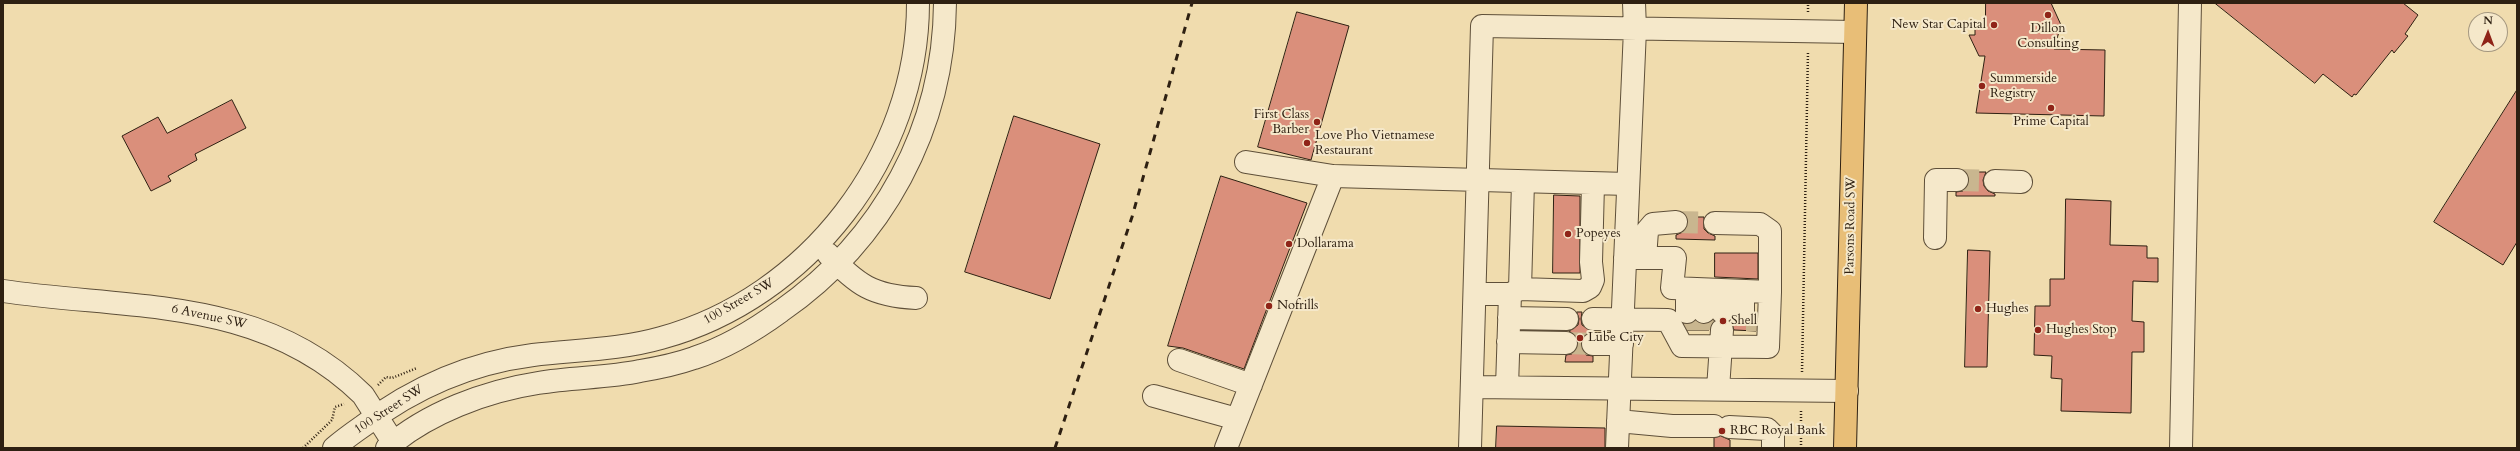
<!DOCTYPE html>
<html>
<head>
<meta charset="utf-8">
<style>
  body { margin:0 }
  #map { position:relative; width:2520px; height:451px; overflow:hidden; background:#f0dcae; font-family:Cardo,serif }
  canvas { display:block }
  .frame { position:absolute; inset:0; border:4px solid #2e2012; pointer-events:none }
  .north { position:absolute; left:2468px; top:12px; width:40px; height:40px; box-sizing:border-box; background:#f5e8ca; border:1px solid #a59880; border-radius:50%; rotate:1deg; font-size:11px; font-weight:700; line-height:16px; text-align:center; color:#2e2012 }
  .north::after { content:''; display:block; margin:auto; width:14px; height:18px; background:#8f2418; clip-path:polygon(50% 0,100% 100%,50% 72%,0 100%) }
</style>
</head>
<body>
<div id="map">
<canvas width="2520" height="451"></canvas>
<div class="frame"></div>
<div class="north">N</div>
</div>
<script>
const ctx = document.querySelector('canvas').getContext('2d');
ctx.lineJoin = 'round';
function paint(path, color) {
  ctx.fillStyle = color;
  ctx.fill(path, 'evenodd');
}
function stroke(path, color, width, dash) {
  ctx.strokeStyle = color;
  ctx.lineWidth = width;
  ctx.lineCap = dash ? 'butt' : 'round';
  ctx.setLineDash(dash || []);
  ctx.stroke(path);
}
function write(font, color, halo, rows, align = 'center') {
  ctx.font = font + ' Cardo,serif';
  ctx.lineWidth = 4;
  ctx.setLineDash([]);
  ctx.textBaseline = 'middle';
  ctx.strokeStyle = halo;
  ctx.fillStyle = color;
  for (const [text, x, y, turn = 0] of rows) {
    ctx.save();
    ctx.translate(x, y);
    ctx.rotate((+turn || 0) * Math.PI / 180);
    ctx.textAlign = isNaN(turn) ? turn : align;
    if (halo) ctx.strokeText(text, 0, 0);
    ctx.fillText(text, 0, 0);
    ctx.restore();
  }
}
const building = new Path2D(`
  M1986,3H2051L2061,25L2054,49L2105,50L2104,116L1976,113L1985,56H1979L1969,35H1975V25H1985Z
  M2215,3H2403L2418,15L2405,34L2408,36L2394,53L2392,50L2356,95L2354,94L2352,97L2323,74L2315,83Z
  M1297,12L1349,26L1311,160L1258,147Z
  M2517,90V242L2503,265L2434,222Z
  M232,100L246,128L195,154L197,160L168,176L171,181L151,191L122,136L158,117L167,133Z
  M1014,116L1100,144L1050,299L965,272Z
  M1966,172H1986L1983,180L1984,186L1988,191L1995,194V196H1956V192L1963,191L1968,186L1969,180Z
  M1221,176L1307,203L1244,369L1183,348L1168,346Z
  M1554,195L1580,196V273H1553Z
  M2066,199L2111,201L2110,245L2147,246V258H2158V282L2133,281L2132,321L2144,322V352H2132L2131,413L2061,411L2062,379L2051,378L2052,356L2034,355L2035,306H2050V279H2064Z
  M1687,217H1704V229L1708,233L1715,236V240L1676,239V235L1683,232L1687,228Z
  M1968,250L1990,251L1987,367H1965Z
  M1715,253H1758V279L1715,277Z
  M1577,312H1582L1581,319L1582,325L1593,332L1582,337L1581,344L1586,355L1593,356V362H1565L1566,355L1572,354L1578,344L1577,337L1569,331L1578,325L1579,319Z
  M1755,313L1756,331L1734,330L1730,321L1732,319L1737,324L1743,325L1754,320Z
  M1713,320L1709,330H1687L1684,324L1695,321L1704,324Z
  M1497,426L1605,428V448H1496Z
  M1721,436L1730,440V448H1714V438Z`);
paint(building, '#da8f7b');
stroke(building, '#2e2012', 1);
stroke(new Path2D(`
  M1957,180L1995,181
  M1676,222L1715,223
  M1687,312V330
  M1757,313V331
  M1704,330V312
  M1566,343L1593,344`), '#c9b68f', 22, [22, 11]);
const minor = new Path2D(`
  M1246,162L1333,176L1628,184
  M1995,181L2021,182
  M1715,223L1760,224L1770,231V292
  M1935,238L1936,180H1957
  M828,254C857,285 873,296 916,298
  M1645,258L1647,231L1653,224L1676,222
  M1520,289L1523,182
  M3,291C132,310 262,296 363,395L393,442
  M1475,294H1510L1507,387
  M1510,294L1520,289L1583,291L1590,287L1593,280L1591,262L1593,184
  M1687,312V289
  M1704,312L1705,290
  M1722,312L1724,291
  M1743,313V291
  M1509,318L1567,319
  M1593,319L1668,320L1682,346L1768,347L1770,292L1672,288L1675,258H1625
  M1508,342L1566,343
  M1593,344H1622
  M1179,360L1251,385
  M1472,387L1847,391
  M1718,389L1722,330
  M1154,396L1237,419
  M1618,421L1672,426H1714
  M1729,427L1767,429L1773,435V448
  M334,448C343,440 353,433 363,426C413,388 470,363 533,355C575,350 619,350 661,338C808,298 918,156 918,3
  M387,448C427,413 486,391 538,383C572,377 607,378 640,371C658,368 677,364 694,358C725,348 755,330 781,311C883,240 944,128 945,3
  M1226,448L1333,176
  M1470,448L1482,26L1855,32
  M1617,448L1635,29L1634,3
  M2181,448L2190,3`);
const major = new Path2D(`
  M1845,448L1856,3`);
stroke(minor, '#5e4f39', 24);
stroke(major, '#2e2012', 24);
stroke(new Path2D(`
  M1808,12V3
  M1802,372L1808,51
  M378,385L386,377L392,378L417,368
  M303,448L332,420L335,407L344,404
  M1801,448V409`), '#2e2012', 2.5, [1, 2]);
stroke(minor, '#f5e8ca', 22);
stroke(major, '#e8be77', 22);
stroke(new Path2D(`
  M1055,448L1132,217L1192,3`), '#2e2012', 3, [7, 7]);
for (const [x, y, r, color] of [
  [2048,15,4,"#8f2418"],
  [1994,25,4,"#8f2418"],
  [1982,86,4,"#8f2418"],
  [2051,108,4,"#8f2418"],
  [1317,122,4,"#8f2418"],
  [1307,143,4,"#8f2418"],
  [1568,234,4,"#8f2418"],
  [1289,244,4,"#8f2418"],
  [1269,306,4,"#8f2418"],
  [1978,309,4,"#8f2418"],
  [1723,321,4,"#8f2418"],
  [2038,330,4,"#8f2418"],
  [1580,338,4,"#8f2418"],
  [1722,431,4,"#8f2418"]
]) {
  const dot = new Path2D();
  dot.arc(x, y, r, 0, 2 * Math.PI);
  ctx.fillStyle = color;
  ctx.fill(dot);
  stroke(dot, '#f5e8ca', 1.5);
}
write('13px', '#2e2012', '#f5e8ca', [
  ["New Star Capital",1986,25,"right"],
  ["Dillon",2048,29,"center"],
  ["Consulting",2048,44,"center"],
  ["Summerside",1990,79],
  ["Registry",1990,94],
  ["First Class",1309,115,"right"],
  ["Barber",1309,130,"right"],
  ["Prime Capital",2051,122,"center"],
  ["Love Pho Vietnamese",1315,136],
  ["Restaurant",1315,151],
  ["Popeyes",1576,234],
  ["Dollarama",1297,244],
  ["Nofrills",1277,306],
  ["Hughes",1986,309],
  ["Shell",1731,321],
  ["Hughes Stop",2046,330],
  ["Lube City",1588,338],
  ["RBC Royal Bank",1730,431]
], 'left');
write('13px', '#2e2012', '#f5e8ca', [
  ["Parsons Road SW",1851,226,-89],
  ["100 Street SW",739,302,-30],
  ["6 Avenue SW",209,317,12],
  ["100 Street SW",389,410,-33]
]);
</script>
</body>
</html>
